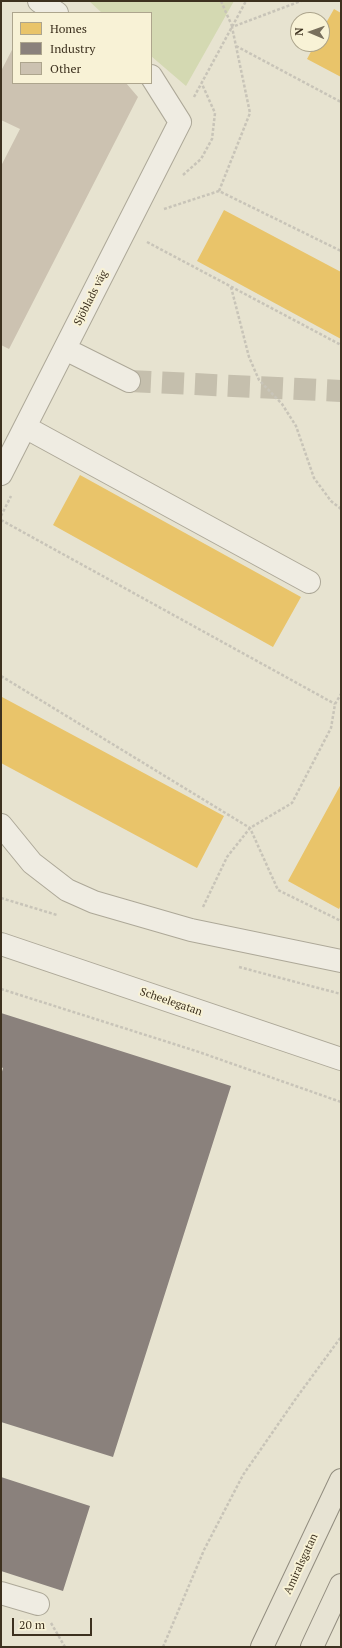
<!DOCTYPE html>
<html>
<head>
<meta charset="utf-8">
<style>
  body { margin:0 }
  #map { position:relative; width:342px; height:1648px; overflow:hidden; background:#e7e3d0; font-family:"PT Serif",serif }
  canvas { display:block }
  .frame { position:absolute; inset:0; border:2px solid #3d311f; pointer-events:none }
  .legend { position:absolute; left:12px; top:12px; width:140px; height:72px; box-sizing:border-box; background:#f8f2d6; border:1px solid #ada58d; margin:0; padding:5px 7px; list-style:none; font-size:12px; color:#3d311f }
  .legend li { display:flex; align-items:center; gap:8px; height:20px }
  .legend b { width:20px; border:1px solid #ada58d }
  .north { position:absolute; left:290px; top:12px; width:40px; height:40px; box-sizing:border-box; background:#f8f2d6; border:1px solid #ada58d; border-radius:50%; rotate:272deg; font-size:11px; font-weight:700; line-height:16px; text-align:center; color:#3d311f }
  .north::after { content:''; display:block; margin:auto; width:14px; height:18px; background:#786f5d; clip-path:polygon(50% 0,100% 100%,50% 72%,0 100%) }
  .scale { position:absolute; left:12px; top:1618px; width:80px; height:18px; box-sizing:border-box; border:2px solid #3d311f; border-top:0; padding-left:5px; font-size:12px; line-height:14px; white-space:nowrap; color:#3d311f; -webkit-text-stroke:3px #f8f2d6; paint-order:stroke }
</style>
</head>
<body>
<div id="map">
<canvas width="342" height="1648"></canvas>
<div class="frame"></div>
<ul class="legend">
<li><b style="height:11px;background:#e9c46a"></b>Homes</li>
<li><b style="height:11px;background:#8a817c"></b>Industry</li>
<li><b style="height:11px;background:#ccc2b1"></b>Other</li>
</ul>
<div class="north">N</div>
<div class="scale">20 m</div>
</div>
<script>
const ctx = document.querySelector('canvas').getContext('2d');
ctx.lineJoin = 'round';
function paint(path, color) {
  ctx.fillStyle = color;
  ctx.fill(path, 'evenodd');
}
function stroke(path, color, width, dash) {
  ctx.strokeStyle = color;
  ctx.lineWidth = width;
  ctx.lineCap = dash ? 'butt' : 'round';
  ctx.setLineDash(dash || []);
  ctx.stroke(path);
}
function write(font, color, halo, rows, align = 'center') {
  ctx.font = font + ' "PT Serif",serif';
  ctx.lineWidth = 4;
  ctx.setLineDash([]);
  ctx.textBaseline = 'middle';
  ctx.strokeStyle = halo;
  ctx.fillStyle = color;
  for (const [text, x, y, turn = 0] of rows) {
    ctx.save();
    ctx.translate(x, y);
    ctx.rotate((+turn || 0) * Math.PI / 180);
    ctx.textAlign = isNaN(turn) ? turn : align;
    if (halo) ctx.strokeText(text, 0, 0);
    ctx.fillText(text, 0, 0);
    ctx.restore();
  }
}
paint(new Path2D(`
  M89,1H234L186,86L151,56V13H102Z`), '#d4d9b2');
paint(new Path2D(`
  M334,9L341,13V77L307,59L315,44H322V30Z
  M224,210L341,272V339L197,261Z
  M80,475L301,597L273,647L53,525Z
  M2,697L224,816L197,868L1,763V700Z
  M341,784V905L339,909L288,881Z`), '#e9c46a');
paint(new Path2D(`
  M1,1013L231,1086L113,1457L1,1422V1075L3,1068L1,1067Z
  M1,1477L90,1506L63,1591L1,1571Z`), '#8a817c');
paint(new Path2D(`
  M13,48V83H126L138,97L9,349L1,345V166L20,129L1,120V71Z`), '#ccc2b1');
stroke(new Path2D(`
  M129,381L341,391`), '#c5bfad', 22, [22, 11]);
const minor = new Path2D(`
  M39,1L57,13
  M65,349L129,381
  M25,427L309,582
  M1,474L180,122L151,76
  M1,825L32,863L67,890L94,902L191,930L341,961
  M1,944L341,1059
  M1,1593L38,1604`);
const major = new Path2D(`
  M262,1647L341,1480
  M312,1647L341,1585`);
stroke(minor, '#ada898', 24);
stroke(major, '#928d7f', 24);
stroke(new Path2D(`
  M221,1L232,26
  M236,46L341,102
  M194,97L246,1
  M183,175L201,159L212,139L215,113L202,84
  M219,191L250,113L232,27L301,1
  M164,209L219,191L341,251
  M147,242L341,345
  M231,287L249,357L259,380L282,404L296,426L314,478L331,501L341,509
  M1,516L11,496
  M1,520L335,704
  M1,676L250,828L278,890L341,921
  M1,898L57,915
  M203,907L227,857L250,828L292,803L331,728L335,704L341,694
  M239,967L341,994
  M1,989L196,1051L341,1102
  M51,1623L65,1647
  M163,1647L204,1550L243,1475L297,1397L341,1337`), '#c8c4b8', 2.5, [3, 2]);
stroke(minor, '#efece2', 22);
stroke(major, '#e7e3d3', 22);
write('11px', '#3d311f', '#f8f2d6', [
  ["Sjöblads väg",91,298,-63],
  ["Scheelegatan",171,1002,19],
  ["Amiralsgatan",301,1564,-65]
]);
</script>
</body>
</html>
